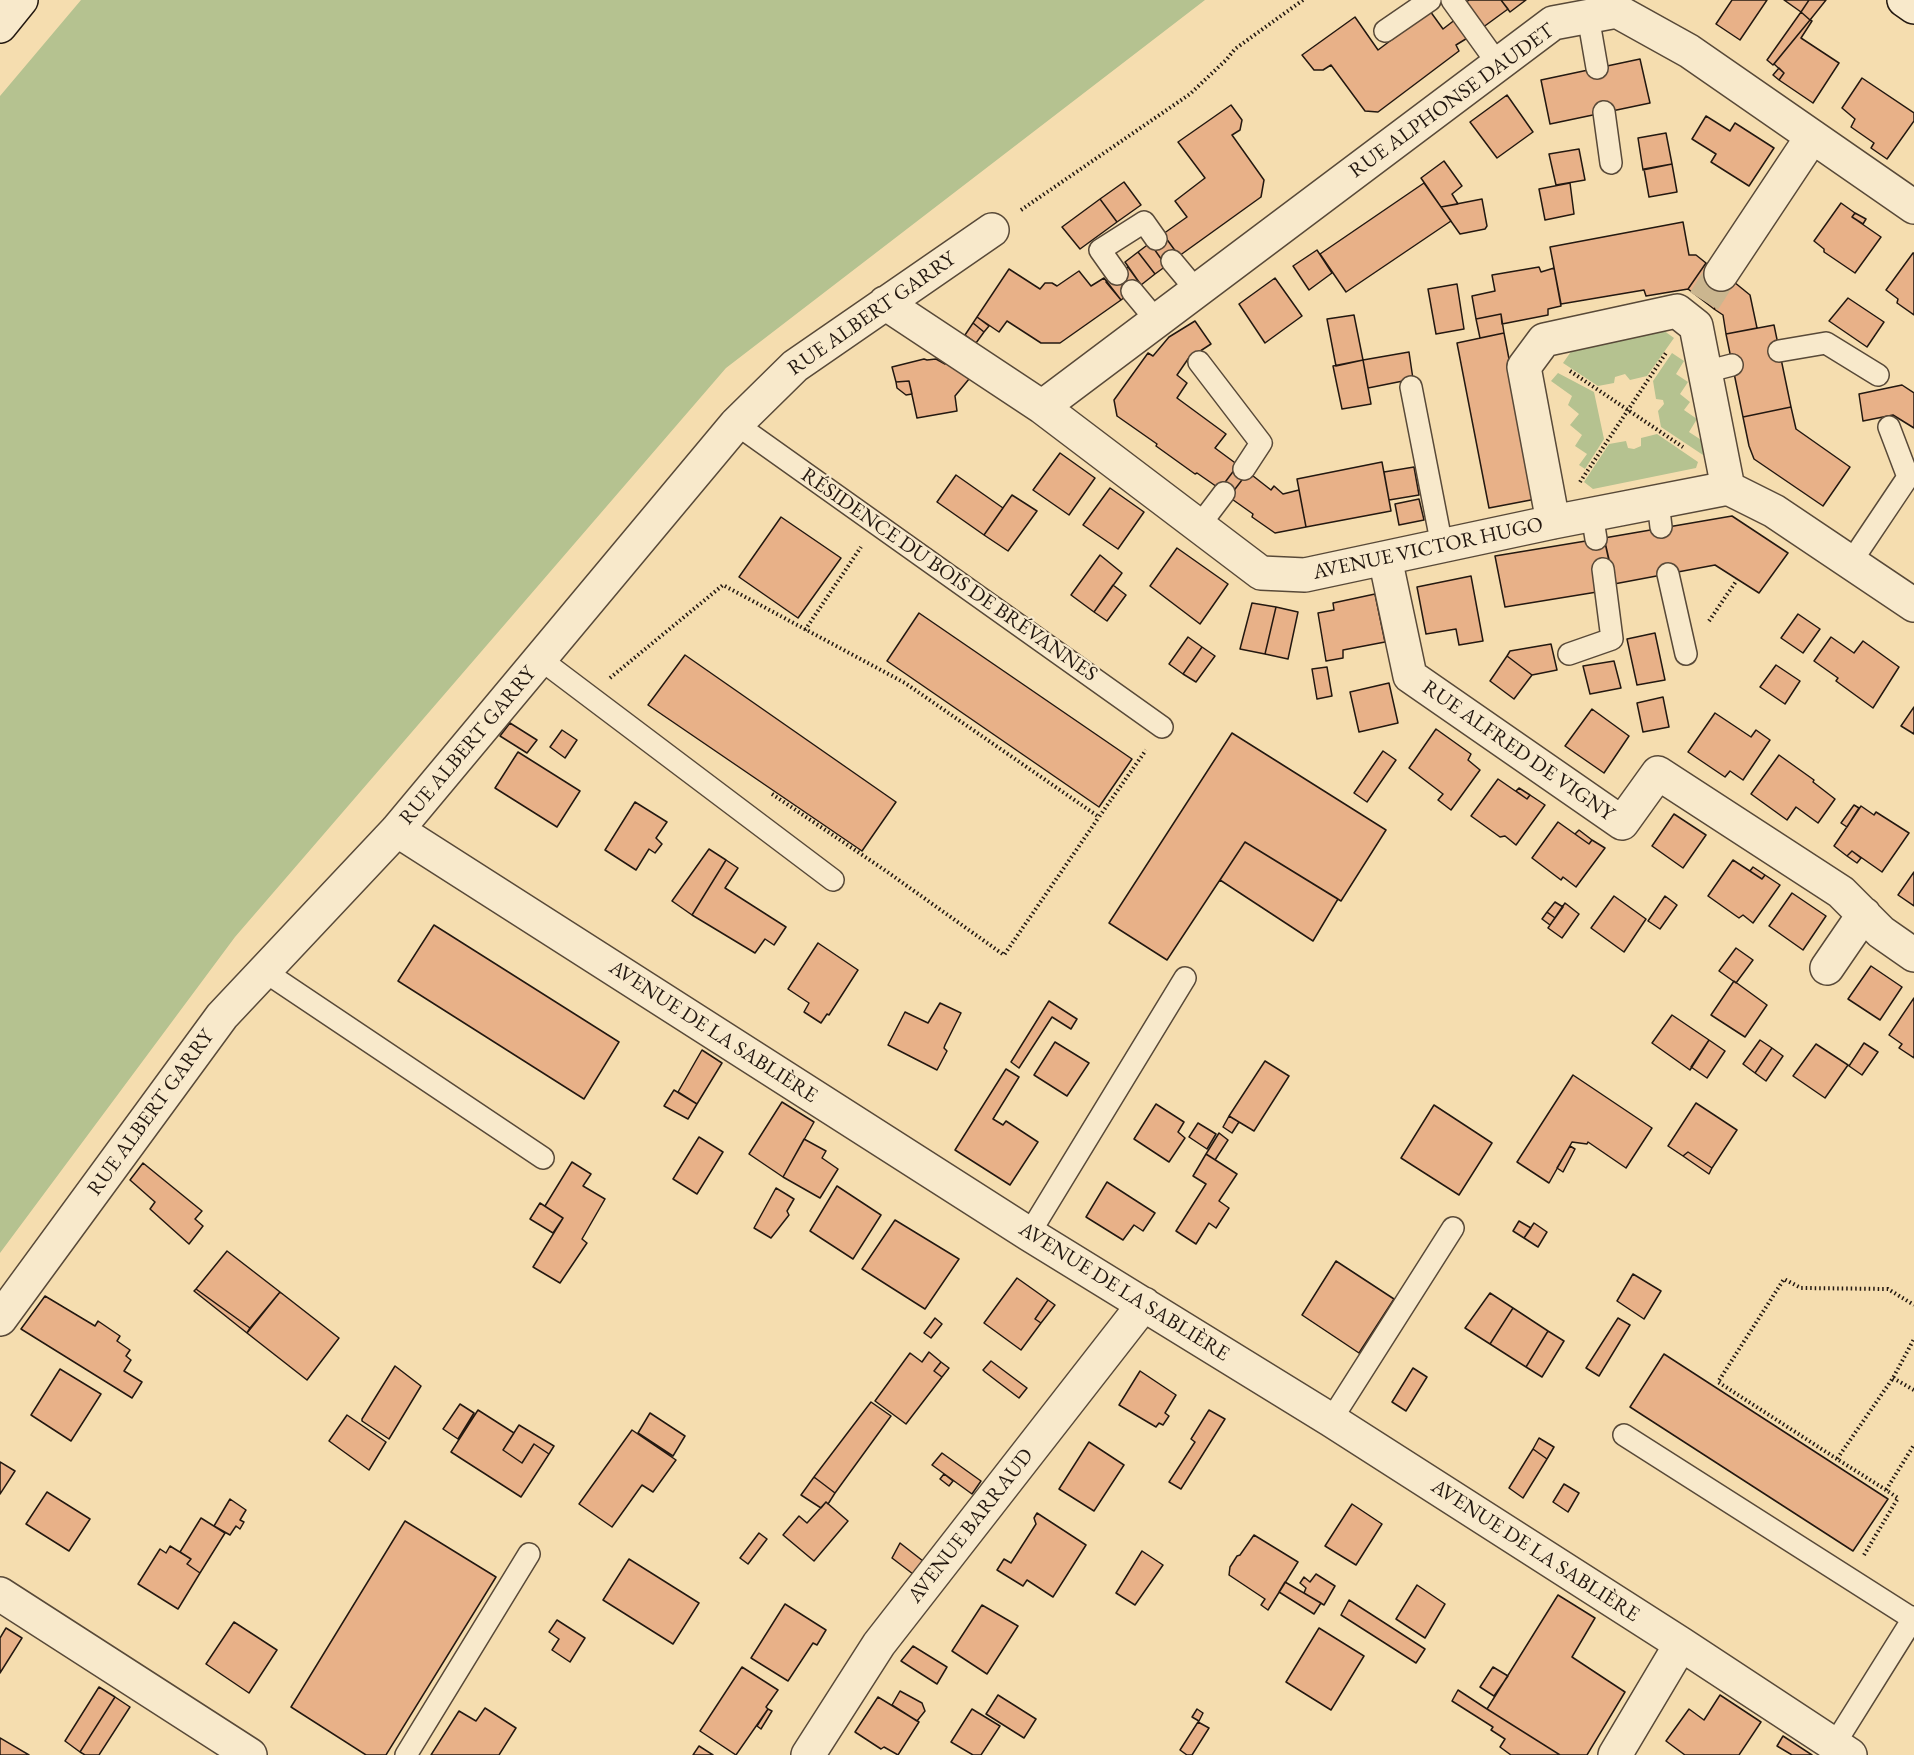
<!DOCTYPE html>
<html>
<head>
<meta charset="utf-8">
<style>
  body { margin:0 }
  canvas { display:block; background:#f5ddaf }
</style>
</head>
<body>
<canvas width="1914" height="1755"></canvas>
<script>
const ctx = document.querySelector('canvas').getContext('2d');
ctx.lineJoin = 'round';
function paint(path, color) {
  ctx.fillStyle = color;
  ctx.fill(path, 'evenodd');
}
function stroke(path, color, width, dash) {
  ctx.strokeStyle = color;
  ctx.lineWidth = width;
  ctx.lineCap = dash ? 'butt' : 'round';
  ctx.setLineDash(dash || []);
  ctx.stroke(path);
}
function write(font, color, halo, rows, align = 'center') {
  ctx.font = font + ' "EB Garamond",serif';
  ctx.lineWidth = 4.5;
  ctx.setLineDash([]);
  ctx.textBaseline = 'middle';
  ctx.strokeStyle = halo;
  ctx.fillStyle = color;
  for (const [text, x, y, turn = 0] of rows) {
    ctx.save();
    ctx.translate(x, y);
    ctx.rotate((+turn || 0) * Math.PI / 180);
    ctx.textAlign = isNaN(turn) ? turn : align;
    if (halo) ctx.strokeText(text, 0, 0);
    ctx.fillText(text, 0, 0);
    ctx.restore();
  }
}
paint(new Path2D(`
  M81,0H1205L726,368L235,937L0,1253V96Z
  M1663,330L1674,338L1647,376L1630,380L1625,374L1615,377L1614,383L1598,386L1563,363L1575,346Z
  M1672,353L1684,361L1676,374L1688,382L1680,394L1690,402L1684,410L1697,419L1689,432L1709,445L1703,455L1661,427L1658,411L1664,404L1663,400L1656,399L1653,381Z
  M1558,373L1594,392L1604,439L1585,469L1579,465L1587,454L1575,446L1582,435L1570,425L1579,414L1568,405L1572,396L1551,381Z
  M1657,434L1698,462L1696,468L1593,489L1584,482L1609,444L1626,441L1628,448L1634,449L1641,446V438Z`), '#b5c290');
const building = new Path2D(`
  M1469,0H1501L1508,9L1482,28L1465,3Z
  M1501,0H1526L1510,12Z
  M1732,0H1767L1740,40L1716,24Z
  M1784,0H1809L1801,12Z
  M1809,0H1826L1810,20L1801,12Z
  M1430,11L1443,29L1456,19L1469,37L1456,45L1459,51L1378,112L1365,111L1331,65L1323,70H1314L1302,55L1355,17L1378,50Z
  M1801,12L1810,20L1773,65L1767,60Z
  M1810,20L1812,21L1801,38L1839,63L1813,103L1779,80L1784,73L1774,64Z
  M1640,59L1650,103L1550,124L1541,80Z
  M1779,68L1784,73L1779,80L1773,75Z
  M1862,78L1914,113V121L1887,159L1871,148L1874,143L1851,127L1855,119L1842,108Z
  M1507,95L1533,132L1497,158L1470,122Z
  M1231,105L1242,120L1240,130L1232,135L1264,180L1261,197L1179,256L1163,234L1187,217L1175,201L1205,178L1178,142Z
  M1706,116L1730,131L1735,123L1774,148L1749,186L1711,162L1716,154L1692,139Z
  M1666,133L1672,164L1643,170L1638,138Z
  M1579,149L1585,180L1556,185L1549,154Z
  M1444,161L1462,186L1452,194L1458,204L1441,207L1421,178Z
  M1672,164L1677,192L1649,197L1644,169Z
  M1124,182L1141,205L1117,222L1100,199Z
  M1424,183L1451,221L1346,292L1320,254Z
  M1570,183L1574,214L1545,220L1539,189Z
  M1100,199L1117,222L1080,249L1062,227Z
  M1482,199L1487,226L1485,229L1460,234L1441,207Z
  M1841,203L1855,213L1852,217L1881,237L1855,273L1824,252V249L1814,241Z
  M1855,213L1866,219L1863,224L1852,217Z
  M1683,222L1689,255H1696L1706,263L1688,289L1646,296L1644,290L1561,304L1550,247Z
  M1163,234L1179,256L1166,266L1150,243Z
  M1150,243L1166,266L1155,274L1138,252Z
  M1317,250L1332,273L1309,290L1293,266Z
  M1138,252L1155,274L1141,285L1125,262Z
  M1913,253H1914V315L1897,303L1898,299L1886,290Z
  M1706,263L1734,282L1714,309L1688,289Z
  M1128,267L1141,285L1121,300L1106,282Z
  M1539,267L1541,272L1554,268L1561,306L1548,309V315L1502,324L1501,314L1476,319L1472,296L1495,291L1492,275Z
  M1009,269L1040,289L1045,283H1052L1057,286L1079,271L1091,286L1104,278L1121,300L1060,343H1041L1007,321L999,332L977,317Z
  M1275,278L1302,316L1265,343L1239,304Z
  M1734,282L1750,295L1757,328L1726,334L1723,315L1714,309Z
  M1457,284L1464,329L1436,334L1428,289Z
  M1848,298L1884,322L1867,347L1829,321Z
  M1501,314L1504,333L1480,338L1476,319Z
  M1354,315L1363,360L1336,366L1327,319Z
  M977,317L989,326L984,332L973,323Z
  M1195,321L1211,344L1188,359L1177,375L1187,383L1177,398L1226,434L1215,448L1238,465L1220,489L1197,473L1195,474L1156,446L1157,444L1117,416L1114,400L1148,353L1153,356L1169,337Z
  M973,323L984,332L976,343L965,335Z
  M1774,325L1791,407L1743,417L1726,334Z
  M1504,333L1536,499L1489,508L1457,343Z
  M1409,352L1413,379L1368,388L1363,360Z
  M924,359L927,360L936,359L945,364L947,361L969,379L955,396L957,411L917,418L909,381L896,382L892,367Z
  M1363,360L1371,404L1342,409L1333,366Z
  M909,381L912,394L906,395L897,388L896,382Z
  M1902,385L1914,393V428L1893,415L1863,421L1859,394Z
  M1791,407L1796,429L1850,467L1823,506L1754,459L1749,446L1743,417Z
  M1060,453L1095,478L1069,515L1033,490Z
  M1382,462L1391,511L1306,527L1297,479Z
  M1238,465L1248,472L1229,497L1220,489Z
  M1414,467L1419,495L1389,500L1384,472Z
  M1248,472L1271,490L1274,486L1283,494L1299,490L1306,527L1275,533L1252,517L1253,514L1229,497Z
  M956,475L1003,508L984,535L937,502Z
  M1110,488L1144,512L1118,549L1083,525Z
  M1012,495L1037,511L1008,551L984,535Z
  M1419,499L1424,520L1399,525L1395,504Z
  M1732,516L1788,553L1759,593L1715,565L1614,584L1604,538Z
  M781,517L841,558L798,618L739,577Z
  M1604,538L1611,568L1597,592L1505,607L1495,556Z
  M1177,548L1228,584L1200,624L1150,586Z
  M1100,555L1122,573L1094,612L1071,595Z
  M1471,576L1483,641L1459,645L1456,629L1426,634L1417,587Z
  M1113,585L1126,595L1107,621L1094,612Z
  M1375,594L1385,642L1343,650V658L1326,661L1318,613L1334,610L1333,603Z
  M1252,603L1276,607L1265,654L1240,649Z
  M1276,607L1298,612L1288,659L1265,654Z
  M919,613L1132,759L1099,807L887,661Z
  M1798,614L1820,629L1803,653L1781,638Z
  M1655,633L1665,680L1637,685L1627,639Z
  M1188,637L1202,647L1183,674L1169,664Z
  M1831,637L1854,653L1863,641L1899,667L1873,708L1836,681L1838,678L1814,661Z
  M1551,644L1557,670L1532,675L1507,656L1510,651Z
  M1202,647L1215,656L1196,682L1183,674Z
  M685,655L896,802L862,851L648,705Z
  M1507,656L1532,675L1514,699L1490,681Z
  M1614,661L1621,688L1590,694L1583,666Z
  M1776,665L1800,681L1785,704L1760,687Z
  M1327,667L1332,696L1317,699L1312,669Z
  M1389,683L1398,723L1359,732L1350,692Z
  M1663,697L1669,727L1643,732L1637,703Z
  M1914,707V734L1901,726Z
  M1592,709L1629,736L1604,773L1565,746Z
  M1715,713L1751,737L1756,730L1770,740L1743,780L1730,771L1725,777L1688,752Z
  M510,723L537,740L527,753L500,736Z
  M1436,729L1471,754L1468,760L1480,770L1451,810L1438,800L1443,794L1409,768Z
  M562,730L577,740L565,758L550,747Z
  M1232,733L1386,830L1341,901L1245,842L1167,960L1109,923Z
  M1383,751L1396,760L1367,802L1354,793Z
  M518,752L580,791L557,827L495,788Z
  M1779,755L1814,780L1813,782L1835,799L1818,823L1796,807L1787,820L1751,794Z
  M1498,779L1527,799L1530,795L1545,805L1516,845L1505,836L1500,837L1471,816Z
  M1519,788L1530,795L1527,799L1516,791Z
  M635,802L667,822L656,838L662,844L655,853L649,849L636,870L605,850Z
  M1854,805L1859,808L1847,827L1841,823Z
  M1861,806L1874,815L1876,812L1909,833L1882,872L1852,851L1847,856L1834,846Z
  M1674,814L1706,835L1683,868L1652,846Z
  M1558,822L1589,844L1592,840L1605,848L1576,887L1563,877L1561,880L1532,858Z
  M1579,830L1592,840L1589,844L1575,834Z
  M1245,842L1338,899L1313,941L1220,880Z
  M709,849L726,860L692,915L672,901Z
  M1852,851L1861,858L1857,863L1847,856Z
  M726,860L738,868L725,888L786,927L774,945L765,939L755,953L692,915Z
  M1733,860L1762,879L1765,875L1780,885L1753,923L1743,915L1739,918L1708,896Z
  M1753,867L1765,875L1762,879L1750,871Z
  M1914,872V906L1898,895Z
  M1792,893L1826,916L1803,950L1769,926Z
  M1614,896L1646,919L1624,952L1591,928Z
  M1665,896L1677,905L1660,929L1648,921Z
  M1555,902L1563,907L1555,918L1547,912Z
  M1565,903L1579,914L1562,938L1548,928Z
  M1547,912L1555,918L1550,925L1542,919Z
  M434,925L619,1042L584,1099L398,981Z
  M818,943L858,970L829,1015L827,1014L821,1023L804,1012L809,1003L788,989Z
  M1736,948L1753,960L1736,983L1719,971Z
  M1871,966L1902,987L1880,1020L1848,999Z
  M1734,981L1767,1005L1745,1037L1711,1015Z
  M1914,998V1058L1899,1048L1902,1044L1889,1035Z
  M1049,1001L1077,1019L1071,1029L1052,1017L1019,1068L1011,1062Z
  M940,1003L961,1013L945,1045L944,1048L947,1051L937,1070L888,1045L905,1012L928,1023Z
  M1672,1015L1709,1040L1690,1070L1652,1043Z
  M1709,1040L1725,1051L1707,1078L1691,1067Z
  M1760,1040L1772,1048L1755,1073L1743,1064Z
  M1055,1042L1089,1063L1067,1096L1034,1075Z
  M1864,1043L1878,1052L1862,1075L1849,1066Z
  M1816,1044L1848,1065L1825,1098L1793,1076Z
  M1772,1048L1783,1056L1766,1081L1755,1073Z
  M702,1050L722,1063L697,1104L678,1092Z
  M1265,1061L1289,1076L1254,1131L1229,1116Z
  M1006,1069L1019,1077L993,1119L1003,1125L1006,1121L1038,1142L1010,1185L955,1150Z
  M1573,1075L1652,1128L1626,1168L1588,1142L1587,1144L1572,1142L1549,1183L1517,1162Z
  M674,1090L697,1104L688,1119L664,1106Z
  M782,1102L814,1122L783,1177L749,1154Z
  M1696,1103L1737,1130L1712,1168L1688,1152L1683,1156L1668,1146Z
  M1156,1104L1184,1122L1178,1132L1185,1138L1169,1162L1134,1139Z
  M1434,1105L1492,1143L1459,1195L1401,1158Z
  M1229,1116L1239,1122L1232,1133L1223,1127Z
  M1198,1123L1216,1134L1207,1149L1189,1137Z
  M1219,1133L1228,1140L1215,1160L1206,1154Z
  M699,1137L723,1152L697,1194L673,1179Z
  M804,1139L826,1151L822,1158L838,1169L820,1198L783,1177Z
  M1570,1146L1575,1149L1563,1172L1557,1168Z
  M1688,1152L1712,1168L1709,1174L1683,1156Z
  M1206,1154L1237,1174L1219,1201L1229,1208L1216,1228L1209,1223L1196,1244L1176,1231L1206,1184L1193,1176Z
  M572,1162L591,1174L583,1186L605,1199L582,1239L587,1243L560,1283L533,1267L563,1218L545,1206Z
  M143,1163L202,1211L195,1219L203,1226L189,1244L150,1209L155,1202L130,1180Z
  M1107,1182L1155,1213L1143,1231L1134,1225L1123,1240L1086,1217Z
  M837,1186L881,1215L853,1259L810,1231Z
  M776,1188L794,1199L787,1211L789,1215L771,1238L754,1228Z
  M540,1203L563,1218L553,1233L530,1219Z
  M895,1220L959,1259L925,1309L862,1269Z
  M1519,1221L1531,1228L1524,1238L1513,1231Z
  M1534,1223L1547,1232L1538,1247L1524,1238Z
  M227,1251L280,1292L250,1328L196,1289Z
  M1336,1261L1394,1299L1359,1353L1302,1315Z
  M1633,1274L1661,1291L1644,1319L1617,1301Z
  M1017,1278L1048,1300L1035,1319L1041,1323L1021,1350L984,1323Z
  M196,1289L218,1305L250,1328L247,1333L194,1291Z
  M280,1292L339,1338L307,1380L247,1333Z
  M1490,1293L1513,1308L1490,1344L1465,1328Z
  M45,1296L95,1326L98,1321L120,1336L117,1341L130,1350L126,1356L131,1360L124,1371L142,1382L132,1398L21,1329Z
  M1048,1300L1055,1305L1041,1323L1035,1319Z
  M1513,1308L1548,1331L1526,1367L1490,1344Z
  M935,1318L942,1324L931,1338L924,1333Z
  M1618,1318L1630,1325L1599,1376L1586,1368Z
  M1548,1331L1564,1341L1542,1377L1526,1367Z
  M929,1352L941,1362L934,1371L942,1377L906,1424L875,1401L910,1353L922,1362Z
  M1664,1354L1888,1499L1853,1551L1630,1407Z
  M991,1361L1027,1388L1019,1398L985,1372L983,1370Z
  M941,1362L949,1368L942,1377L934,1371Z
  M395,1366L421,1386L389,1439L362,1421V1419Z
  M1413,1368L1427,1377L1406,1411L1392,1402Z
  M60,1369L101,1394L71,1441L31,1415Z
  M1140,1371L1176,1395L1165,1413L1169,1416L1163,1425L1159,1423L1156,1427L1119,1405Z
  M871,1402L891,1416L835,1493L814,1477Z
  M460,1404L474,1413L458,1439L443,1429Z
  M478,1410L514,1433L503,1450L522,1463L534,1444L549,1454L521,1497L451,1452Z
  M1209,1410L1225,1419L1181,1489L1169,1482L1195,1442L1191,1439Z
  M650,1413L685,1436L673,1456L638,1433Z
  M347,1415L386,1442L369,1470L329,1441Z
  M519,1425L554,1446L549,1454L534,1444L522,1463L503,1450Z
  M632,1430L676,1460L653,1492L642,1485L612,1527L579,1504Z
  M1539,1438L1554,1447L1547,1459L1533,1449Z
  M1089,1442L1124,1465L1094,1511L1059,1489Z
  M1533,1449L1547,1459L1523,1498L1509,1488Z
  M942,1453L981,1481L972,1494L932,1465Z
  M0,1462L15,1471L0,1494Z
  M944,1474L953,1481L949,1486L940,1479Z
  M814,1477L835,1493L828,1504L826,1502L821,1508L801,1495Z
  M1564,1484L1579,1493L1568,1512L1553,1502Z
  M47,1492L90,1519L69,1551L26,1524Z
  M230,1499L246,1510L240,1520L244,1522L240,1529L236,1526L230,1535L214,1526Z
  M826,1502L848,1521L814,1561L783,1535L799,1516L807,1523Z
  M1352,1504L1382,1524L1356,1565L1325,1546Z
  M1037,1513L1086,1545L1053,1597L1027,1580L1023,1586L997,1570L1004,1559L1011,1563L1036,1524L1034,1518Z
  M201,1518L225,1533L200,1573L187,1564L191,1559L180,1552Z
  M405,1521L496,1577L386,1755H366L291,1707Z
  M759,1533L767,1539L748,1564L740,1558Z
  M1254,1535L1298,1562L1268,1610L1261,1605L1265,1599L1229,1575L1230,1567L1237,1556L1240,1555Z
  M900,1543L923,1561L913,1574L892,1558Z
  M170,1546L191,1559L187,1564L200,1573L178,1609L138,1584L160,1549L166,1553Z
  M1142,1551L1163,1565L1135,1605L1116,1593Z
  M629,1559L699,1603L673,1644L603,1600Z
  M1316,1574L1335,1586L1324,1605L1304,1593L1306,1588L1300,1583L1304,1577L1310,1582Z
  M1285,1582L1321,1603L1314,1614L1279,1592Z
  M1417,1585L1445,1604L1425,1638L1396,1619Z
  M1558,1595L1595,1618L1572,1657L1625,1692L1587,1755H1560L1487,1709Z
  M1349,1600L1425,1649L1416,1663L1341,1615Z
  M785,1604L826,1630L817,1645L813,1643L788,1681L751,1658Z
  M982,1605L1018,1626L987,1674L952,1651Z
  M557,1620L585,1638L570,1662L552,1650L559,1639L549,1632Z
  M234,1622L277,1650L249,1693L206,1664Z
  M6,1628L22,1638L0,1673V1638Z
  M1319,1628L1364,1656L1331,1710L1286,1682Z
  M913,1646L947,1667L937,1684L901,1661Z
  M742,1667L778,1690L766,1707L768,1709L736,1755L700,1731Z
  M1493,1667L1508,1676L1494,1696L1480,1687Z
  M99,1687L115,1697L80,1752L65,1741Z
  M1458,1690L1487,1709L1560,1755H1511L1500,1747L1505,1739L1491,1730L1493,1727L1452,1701Z
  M900,1691L922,1703L925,1711L917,1721L892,1705Z
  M998,1695L1036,1719L1024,1738L986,1714Z
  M1720,1695L1761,1722L1739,1755H1685L1666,1741L1689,1709L1704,1720Z
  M115,1697L130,1707L99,1755H85L80,1752Z
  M878,1697L919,1722L898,1755L884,1747L881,1749L855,1732Z
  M485,1708L516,1728L499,1755H431L459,1711L476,1721Z
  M768,1709L772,1711L761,1729L757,1726Z
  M972,1709L1000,1726L981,1755H973L951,1742Z
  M1197,1709L1203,1713L1199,1721L1192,1717Z
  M1198,1722L1209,1728L1192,1755H1187L1180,1750Z
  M1783,1736L1812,1755H1792L1777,1746Z
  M0,1738L29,1755H0Z
  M699,1746L713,1755H693Z`);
paint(building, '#e8b188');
stroke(building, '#231810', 1.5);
stroke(new Path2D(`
  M1704,301L1721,274`), '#cbb68f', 33, [33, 16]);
const lane = new Path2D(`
  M1452,0L1498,64
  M1588,16L1597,68
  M1385,31L1430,0
  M1604,112L1611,163
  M1172,261L1197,291
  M1117,274L1100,250L1144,222L1156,239
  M1132,291L1157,321
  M1779,351L1826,343L1878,375
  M1199,362L1261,443L1244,469
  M1705,372L1732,365
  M1411,387L1442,546
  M736,424L1162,727
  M1658,502L1661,527
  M1592,514L1596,539
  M1199,526L1224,493
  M1851,562L1908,477L1889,427
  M1668,574L1686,654
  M1569,654L1612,639L1603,569
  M540,659L833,880
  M264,971L543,1158
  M1029,1234L1185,978
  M1331,1420L1453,1228
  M1624,1435L1913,1619
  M1834,1745L1914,1617
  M406,1755L529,1554`);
const street = new Path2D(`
  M1721,274L1812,137
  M885,303L1042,407L1261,573L1305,575L1553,522L1728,488L1774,511L1914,605
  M1042,407L1553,23L1617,11L1689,51L1914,207
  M1553,522L1524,367L1544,340L1677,311L1696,326L1728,488
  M1385,558L1410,676L1622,823L1658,773L1841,892L1881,932L1914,955
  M397,830L1029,1234L1331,1420L1681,1644L1850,1755
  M1827,968L1864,914
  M0,1319L222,1016L397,830L736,424L795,366L992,230
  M0,1594L250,1755
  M808,1755L879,1644L1144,1304
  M1615,1755L1681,1644`);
const secondary = new Path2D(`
  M1904,0L1914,7
  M0,26L21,0`);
stroke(lane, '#584938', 24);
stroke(street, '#584938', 36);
stroke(secondary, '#231810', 36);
stroke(new Path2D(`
  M1021,210L1190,94L1227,59L1235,49L1303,0
  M1570,371L1683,447
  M1580,482L1666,353
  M1709,621L1737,580
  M805,630L861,547
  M610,678L723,585L905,683L1099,817L1146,750
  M772,794L886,871L1004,955L1099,817
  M1893,1378L1914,1390
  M1837,1459L1718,1382L1784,1279L1801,1288L1888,1289L1914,1305
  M1886,1490L1837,1459L1893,1378L1914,1339
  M1864,1555L1898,1498L1886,1490L1914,1445`), '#231810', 4, [1.5, 3]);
stroke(lane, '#f8e9cb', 21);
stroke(street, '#f8e9cb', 33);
stroke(secondary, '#f8e9cb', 33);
write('21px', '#231810', '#f8e9cb', [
  ["RUE ALPHONSE DAUDET",1452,101,-36],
  ["RUE ALBERT GARRY",872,314,-35],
  ["AVENUE VICTOR HUGO",1428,549,-12],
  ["RÉSIDENCE DU BOIS DE BRÉVANNES",949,575,35],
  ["RUE ALBERT GARRY",468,746,-50],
  ["RUE ALFRED DE VIGNY",1518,751,35],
  ["AVENUE DE LA SABLIÈRE",713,1032,33],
  ["RUE ALBERT GARRY",151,1113,-54],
  ["AVENUE DE LA SABLIÈRE",1124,1292,32],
  ["AVENUE BARRAUD",971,1526,-52],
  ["AVENUE DE LA SABLIÈRE",1535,1551,33]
]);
</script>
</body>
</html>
